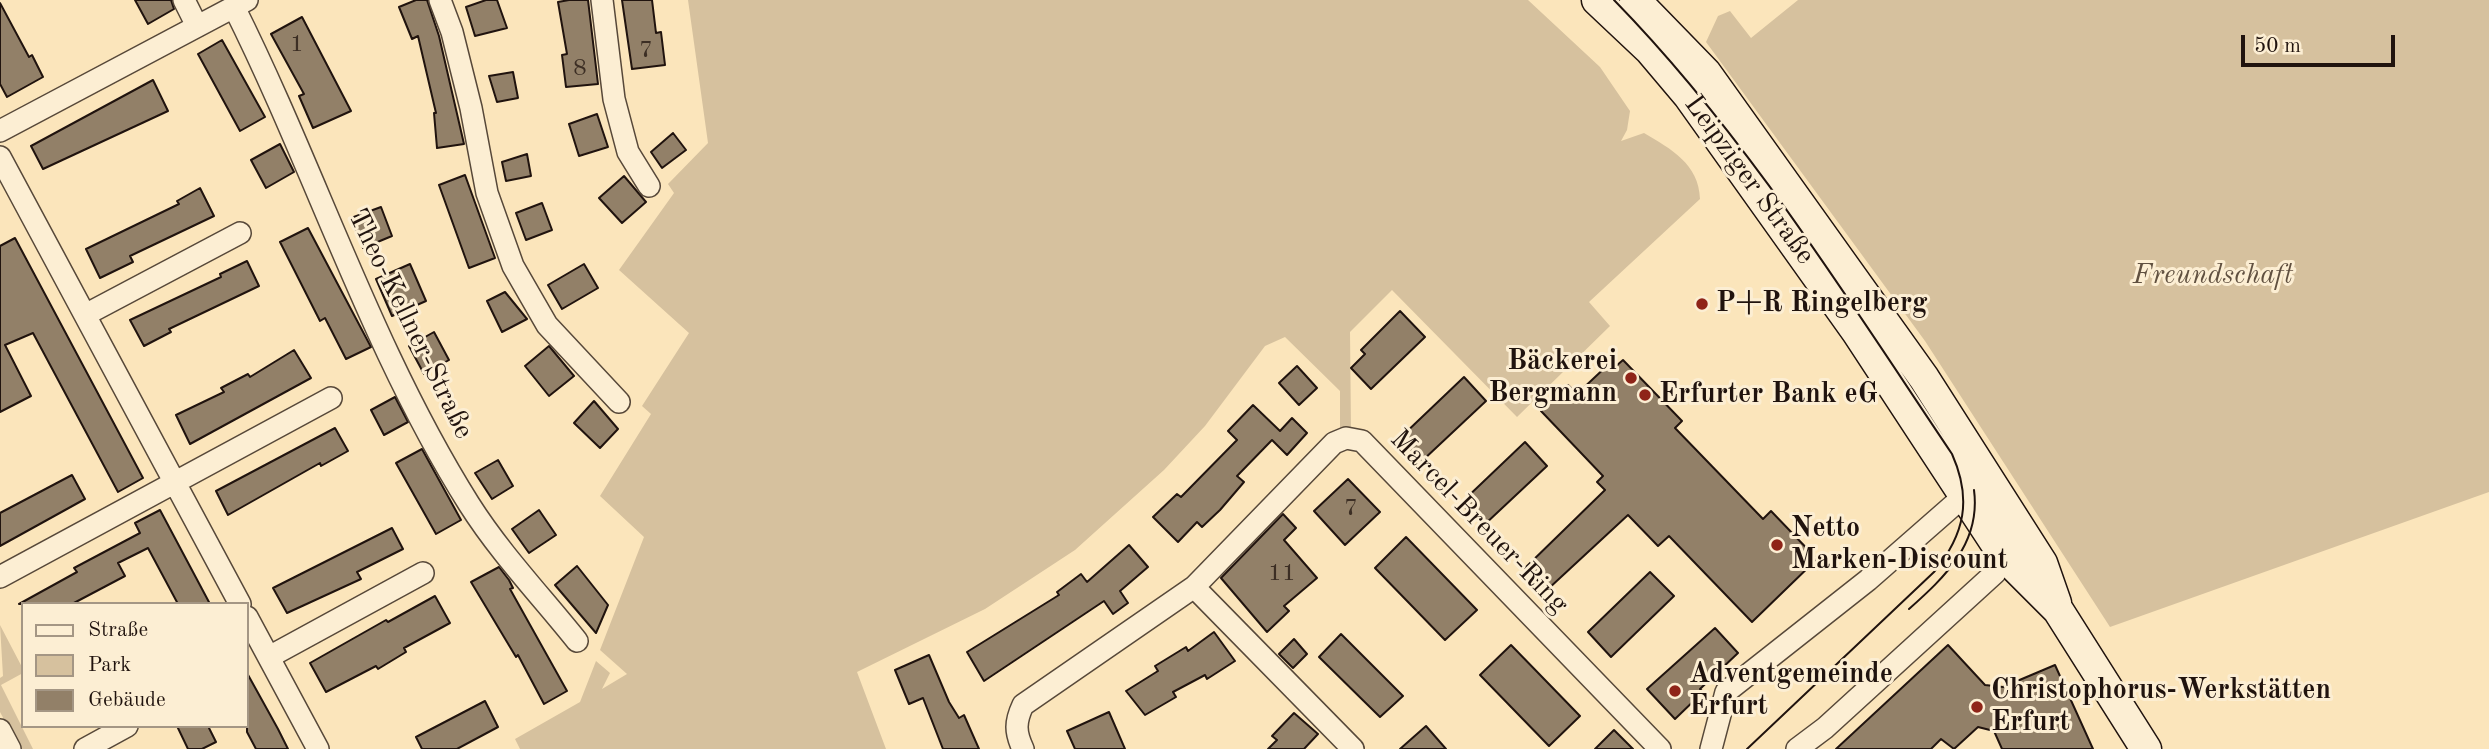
<!DOCTYPE html>
<html>
<head>
<meta charset="utf-8">
<style>
  body { margin:0 }
  #map { position:relative; width:2489px; height:749px; overflow:hidden; background:#fbe5bb; font-family:"Old Standard TT",serif }
  canvas { display:block }
  .legend { position:absolute; left:21px; top:602px; width:228px; height:126px; box-sizing:border-box; background:#fceed3; border:2px solid #a49684; margin:0; padding:9px 12px; list-style:none; font-size:21px; color:#20130e }
  .legend li { display:flex; align-items:center; gap:14px; height:35px }
  .legend b { width:35px; border:2px solid #a49684 }
  .scale { position:absolute; left:2241px; top:35px; width:154px; height:32px; box-sizing:border-box; border:4px solid #20130e; border-top:0; padding-left:9px; font-size:21px; line-height:24px; white-space:nowrap; color:#20130e; -webkit-text-stroke:5px #fceed3; paint-order:stroke }
</style>
</head>
<body>
<div id="map">
<canvas width="2489" height="749"></canvas>
<ul class="legend">
<li><b style="height:9px;background:#fceed3"></b>Straße</li>
<li><b style="height:19px;background:#d6c19e"></b>Park</li>
<li><b style="height:19px;background:#928068"></b>Gebäude</li>
</ul>
<div class="scale">50 m</div>
</div>
<script>
const ctx = document.querySelector('canvas').getContext('2d');
ctx.lineJoin = 'round';
function paint(path, color) {
  ctx.fillStyle = color;
  ctx.fill(path, 'evenodd');
}
function stroke(path, color, width, dash) {
  ctx.strokeStyle = color;
  ctx.lineWidth = width;
  ctx.lineCap = dash ? 'butt' : 'round';
  ctx.setLineDash(dash || []);
  ctx.stroke(path);
}
function write(font, color, halo, rows, align = 'center') {
  ctx.font = font + ' "Old Standard TT",serif';
  ctx.lineWidth = 6;
  ctx.setLineDash([]);
  ctx.textBaseline = 'middle';
  ctx.strokeStyle = halo;
  ctx.fillStyle = color;
  for (const [text, x, y, turn = 0] of rows) {
    ctx.save();
    ctx.translate(x, y);
    ctx.rotate((+turn || 0) * Math.PI / 180);
    ctx.textAlign = isNaN(turn) ? turn : align;
    if (halo) ctx.strokeText(text, 0, 0);
    ctx.fillText(text, 0, 0);
    ctx.restore();
  }
}
paint(new Path2D(`
  M688,0H1528L1600,67L1630,111L1627,130L1621,141L1644,133C1671,149 1699,164 1700,199L1589,302L1610,326L1517,417L1392,290L1350,332L1351,431L1340,430V391L1285,337L1265,346L1205,426L1164,470L1075,550L985,609L857,672L886,749H520L515,739L580,702L596,661L610,673L602,689L627,674L600,650L644,537L600,496L651,414L642,406L689,333L619,270L674,193L668,184L708,143Z
  M1798,0H2489V492L2110,627L1925,341L1706,42L1718,16L1730,11L1751,38Z
  M0,625L23,669V673L1,685L33,749H20L0,712V678L3,676Z`), '#d6c19e');
const building = new Path2D(`
  M135,0H171L174,9L148,24Z
  M416,0H427L439,36L464,144L437,148L434,113H436L418,36L412,39L399,7Z
  M486,0H497L507,28L475,36L466,7Z
  M569,0H588L598,84L566,87L562,55L567,54L558,2Z
  M622,0H652L656,33L661,32L665,65L632,69Z
  M0,3L29,57L32,55L43,77L7,97L0,84Z
  M302,17L351,111L313,128L299,96L304,94L271,34Z
  M222,40L265,117L240,131L198,54Z
  M513,72L518,98L497,102L489,76Z
  M153,80L168,111L43,169L31,146Z
  M597,114L608,147L579,156L569,124Z
  M673,133L686,150L662,168L651,152Z
  M280,144L294,172L266,188L251,160Z
  M527,154L531,176L506,181L502,162Z
  M465,175L495,258L469,268L439,185Z
  M624,176L646,202L622,223L599,198Z
  M200,188L214,216L130,256L133,262L100,278L86,249L179,204L177,201Z
  M542,203L552,230L526,240L516,213Z
  M381,207L392,236L363,248L351,218Z
  M308,228L371,347L346,359L325,318L320,321L280,242Z
  M15,238L143,478L118,492L33,333L5,345L31,396L0,412V246Z
  M247,261L259,286L169,329L171,332L144,346L130,320L221,277L220,274Z
  M410,264L426,301L392,316L376,279Z
  M584,264L598,288L562,309L548,285Z
  M505,292L527,319L502,332L487,301Z
  M1400,311L1425,337L1371,389L1351,368L1365,354L1361,350Z
  M434,332L449,360L424,374L409,346Z
  M549,346L574,376L549,396L525,366Z
  M294,350L311,378L190,444L176,415L224,392L221,388L248,374L250,377Z
  M1623,360L1682,421L1675,428L1763,519L1771,511L1817,559L1752,622L1669,536L1658,546L1628,515L1547,590L1525,568L1605,490L1597,482L1603,476L1541,411L1568,385L1577,394L1611,362L1615,367Z
  M1297,366L1317,388L1299,405L1279,383Z
  M1464,377L1486,401L1422,461L1400,438Z
  M395,397L408,422L384,435L371,410Z
  M594,401L618,429L600,448L574,423Z
  M1253,405L1280,431L1292,418L1307,433L1287,455L1272,440L1237,476L1244,482L1220,510L1202,527L1197,522L1178,542L1153,517L1177,494L1181,497L1237,440L1228,431Z
  M335,428L348,451L321,466L320,463L228,515L216,491Z
  M1525,442L1547,466L1483,526L1461,503Z
  M422,449L461,520L436,534L396,463Z
  M498,460L513,486L492,499L475,473Z
  M72,475L85,499L0,546V513Z
  M1348,479L1380,512L1345,545L1314,511Z
  M160,510L210,604H178L148,548L118,563L125,576L72,604H19L77,572L74,568L140,533L135,523Z
  M539,510L556,535L529,553L512,529Z
  M1283,514L1296,528L1284,540L1317,578L1284,606L1289,611L1267,632L1221,578Z
  M392,528L403,549L357,572L361,579L287,613L273,588Z
  M1406,537L1477,610L1445,640L1375,568Z
  M1129,545L1148,567L1120,591L1128,603L1113,614L1104,601L984,681L967,652L1059,595L1057,592L1081,574L1087,582Z
  M577,566L608,605L596,633L555,585Z
  M499,567L509,580L513,588L510,589L567,691L544,704L518,655L516,657L471,582Z
  M1650,572L1674,596L1611,657L1588,632Z
  M435,596L450,623L404,648L406,652L378,669L376,666L326,692L310,663L386,620L388,622Z
  M1715,628L1738,653L1700,689L1703,692L1675,719L1647,689Z
  M1214,632L1235,661L1207,679L1205,675L1173,692L1176,697L1145,715L1126,691L1158,671L1155,666L1186,647L1188,651Z
  M1341,634L1403,696L1380,717L1319,657Z
  M1294,639L1307,654L1293,668L1279,654Z
  M1511,645L1580,716L1549,746L1480,675Z
  M1948,645L1985,685L2003,687L2055,665L2093,749H2002L1994,731L1978,727L1954,749L1941,739L1931,749H1836Z
  M929,655L949,702L959,718L964,715L979,749H943L923,698L909,704L895,670Z
  M247,673L278,729L288,749H256L247,732Z
  M485,701L498,727L457,749H422L416,737Z
  M1109,712L1125,749H1075L1067,731Z
  M1294,713L1318,734L1304,749H1268L1277,740L1272,736Z
  M177,726H208L216,742L202,749H188Z
  M1426,726L1446,749H1400Z
  M1614,730L1633,749H1595Z`);
paint(building, '#928068');
stroke(building, '#20130e', 2);
const minor = new Path2D(`
  M184,0L197,26
  M440,0L452,32L471,108L487,193L513,266L547,325L619,402
  M602,0L614,99L628,152L649,186
  M234,7C316,171 371,348 469,504C500,553 541,596 577,641
  M0,131L247,0
  M0,157L240,604
  M85,315L240,233
  M0,577L331,398
  M1194,587L1353,749
  M247,617L318,749
  M269,657L423,573
  M0,730L10,749
  M85,749L127,726
  M1023,749C1015,732 1015,722 1023,705L1194,587L1334,443L1346,438L1362,441L1660,749
  M1711,749L1726,692L1868,580L1965,495L1976,494
  M1797,749L1825,728L1995,573L2007,546`);
const secondary = new Path2D(`
  M1597,0L1650,50L1688,95L1857,332L2004,556L2058,610L2146,749
  M1635,0L1706,73L1924,378L2042,563L2056,603`);
stroke(minor, '#574839', 24);
stroke(secondary, '#20130e', 33);
stroke(minor, '#fceed3', 21);
stroke(secondary, '#fceed3', 30);
stroke(new Path2D(`
  M1614,0C1746,135 1847,298 1952,454C1972,499 1965,534 1934,572L1747,749
  M1909,609C1945,577 1981,543 1974,490`), '#20130e', 2);
for (const [x, y, r, color] of [
  [1702,304,7,"#8f2418"],
  [1631,378,7,"#8f2418"],
  [1645,395,7,"#8f2418"],
  [1777,545,7,"#8f2418"],
  [1675,691,7,"#8f2418"],
  [1977,707,7,"#8f2418"]
]) {
  const dot = new Path2D();
  dot.arc(x, y, r, 0, 2 * Math.PI);
  ctx.fillStyle = color;
  ctx.fill(dot);
  stroke(dot, '#fceed3', 2.5);
}
write('24px', '#3c2e24', null, [
  ["1",297,45],
  ["7",646,51],
  ["8",580,69],
  ["7",1351,509],
  ["11",1282,574]
]);
write('28px', '#20130e', '#fceed3', [
  ["Leipziger Straße",1749,180,54],
  ["Theo-Kellner-Straße",410,324,64],
  ["Marcel-Breuer-Ring",1479,522,46]
]);
write('italic 28px', '#605040', '#fceed3', [
  ["Freundschaft",2213,276]
]);
write('bold 28px', '#20130e', '#fceed3', [
  ["P+R Ringelberg",1716,304],
  ["Bäckerei",1617,362,"right"],
  ["Bergmann",1617,394,"right"],
  ["Erfurter Bank eG",1659,395],
  ["Netto",1791,529],
  ["Marken-Discount",1791,561],
  ["Adventgemeinde",1689,675],
  ["Erfurt",1689,707],
  ["Christophorus-Werkstätten",1991,691],
  ["Erfurt",1991,723]
], 'left');
</script>
</body>
</html>
